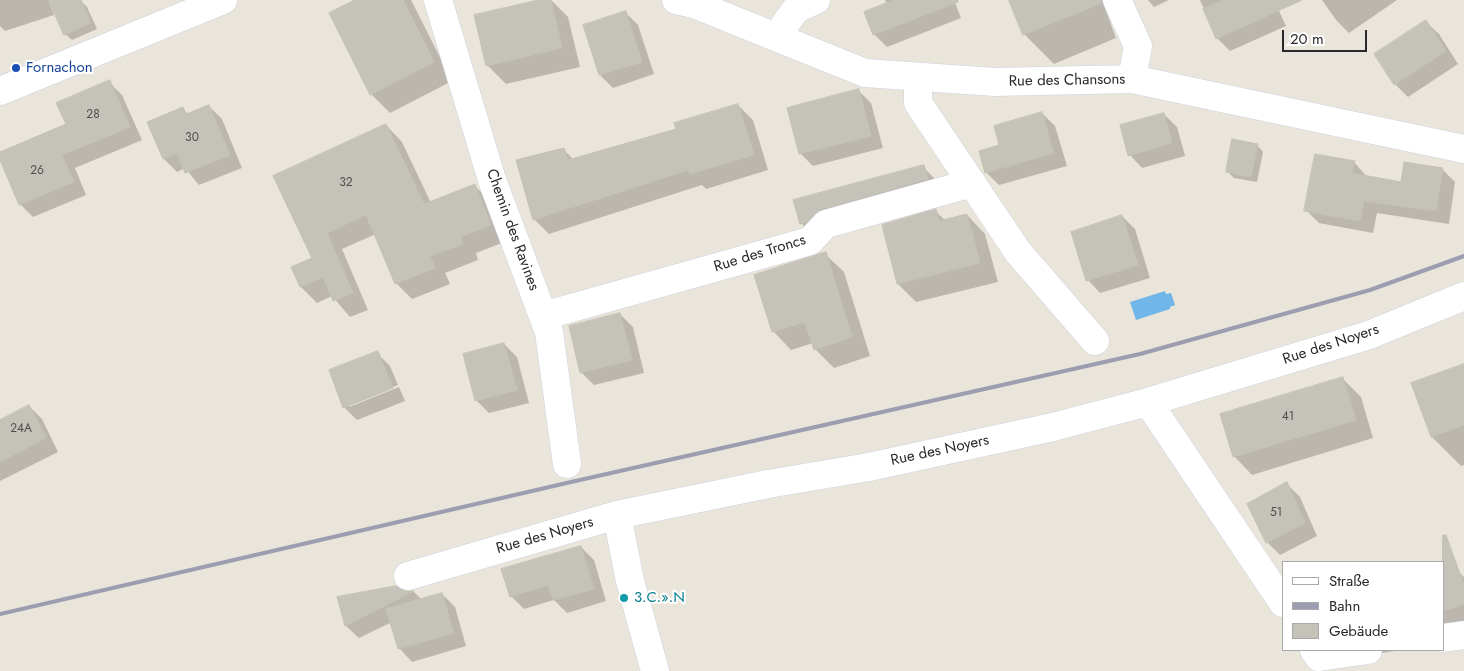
<!DOCTYPE html>
<html>
<head>
<meta charset="utf-8">
<style>
  body { margin:0 }
  #map { position:relative; width:1464px; height:671px; overflow:hidden; background:#eae5da; font-family:Jost,sans-serif }
  canvas { display:block }
  .legend { position:absolute; left:1282px; top:561px; width:162px; height:90px; box-sizing:border-box; background:#fff; border:1px solid #a9a9a9; margin:0; padding:6px 9px; list-style:none; font-size:15px; color:#282828 }
  .legend li { display:flex; align-items:center; gap:10px; height:25px }
  .legend b { width:25px; border:1px solid #a9a9a9 }
  .scale { position:absolute; left:1282px; top:30px; width:85px; height:22px; box-sizing:border-box; border:2px solid #282828; border-top:0; padding-left:6px; font-size:15px; line-height:18px; white-space:nowrap; color:#282828; -webkit-text-stroke:4px #fff; paint-order:stroke }
</style>
</head>
<body>
<div id="map">
<canvas width="1464" height="671"></canvas>
<ul class="legend">
<li><b style="height:6px;background:#fff"></b>Straße</li>
<li><b style="height:6px;background:#9d9db1"></b>Bahn</li>
<li><b style="height:14px;background:#c5c2ba"></b>Gebäude</li>
</ul>
<div class="scale">20 m</div>
</div>
<script>
const ctx = document.querySelector('canvas').getContext('2d');
ctx.lineJoin = 'round';
function paint(path, color) {
  ctx.fillStyle = color;
  ctx.fill(path, 'evenodd');
}
function stroke(path, color, width, dash) {
  ctx.strokeStyle = color;
  ctx.lineWidth = width;
  ctx.lineCap = dash ? 'butt' : 'round';
  ctx.setLineDash(dash || []);
  ctx.stroke(path);
}
function write(font, color, halo, rows, align = 'center') {
  ctx.font = font + ' Jost,sans-serif';
  ctx.lineWidth = 4;
  ctx.setLineDash([]);
  ctx.textBaseline = 'middle';
  ctx.strokeStyle = halo;
  ctx.fillStyle = color;
  for (const [text, x, y, turn = 0] of rows) {
    ctx.save();
    ctx.translate(x, y);
    ctx.rotate((+turn || 0) * Math.PI / 180);
    ctx.textAlign = isNaN(turn) ? turn : align;
    if (halo) ctx.strokeText(text, 0, 0);
    ctx.fillText(text, 0, 0);
    ctx.restore();
  }
}
paint(new Path2D(`
  M1165,291L1166,294L1171,293L1175,305L1170,307V309L1136,320L1130,302Z`), '#71b6e8');
paint(new Path2D(`
  M0,0H49L54,15L5,31L0,26Z
  M80,0L87,7L97,29L72,40L65,34Z
  M358,0H411L452,81L390,113L371,94L331,14Z
  M544,0H551L568,17L580,67L506,84L487,65Z
  M885,0H954L961,18L887,47L874,34L887,4Z
  M1010,0H1102L1116,38L1054,64L1024,34Z
  M1148,0H1169L1154,7Z
  M1200,0H1274L1286,26L1230,51L1217,38Z
  M1322,0H1397L1349,33L1336,20Z
  M625,12L638,25L654,74L613,88L600,75Z
  M1426,22L1439,34L1458,64L1408,97L1395,84L1376,55Z
  M109,82L122,95L142,140L75,168L86,195L33,217L20,204L0,153L67,125Z
  M858,90L871,103L883,148L813,166L800,153Z
  M738,105L753,120L768,170L706,189L702,185L549,234L534,219L564,150L574,160L677,130Z
  M209,106L222,119L242,168L199,185L185,168L177,172L164,159L183,109L189,115Z
  M1042,113L1055,126L1067,166L999,185L986,172L1001,146Z
  M1164,114L1177,127L1185,156L1142,168L1130,155Z
  M386,125L402,142L431,203L475,186L491,202L507,241L476,253L478,260L445,273L450,284L412,299L396,283L376,234L342,249L368,310L350,317L332,296L317,303L301,287L293,268L314,259L275,176Z
  M1257,145L1263,152L1257,182L1234,178L1227,171Z
  M1354,162L1367,177L1402,184L1442,169L1455,182L1449,224L1377,213L1373,233L1319,223L1306,210Z
  M923,167L936,180L814,236L801,223L795,201Z
  M935,211L945,220L967,215L985,234L998,282L916,302L898,284L883,225Z
  M1122,216L1135,229L1150,278L1100,293L1088,280Z
  M825,254L844,272L870,356L834,368L815,349L813,343L791,350L773,331Z
  M620,314L633,327L644,373L594,385L581,372Z
  M504,344L517,357L529,403L489,413L476,400Z
  M377,353L390,366L398,385L349,404V407L399,387L405,401L357,420L344,407Z
  M1464,365V465L1461,466L1432,437Z
  M1342,378L1361,397L1373,438L1252,475L1234,456Z
  M29,406L42,419L58,452L0,481V421Z
  M1287,484L1300,497L1317,536L1280,555L1267,542Z
  M581,547L594,560L606,601L567,613L554,600L524,609L511,596Z
  M1458,571L1464,577V628L1443,636V576Z
  M414,592L422,600L442,594L455,607L466,646L412,662L400,649L392,622L359,638L346,626L339,598Z
  M1371,650H1401L1376,654Z`), '#0003');
const building = new Path2D(`
  M49,0H81L91,23L64,35Z
  M355,0H403L434,62L370,95L329,13Z
  M539,0H551L562,48L486,66L474,15Z
  M894,0H958V2L873,35L864,12Z
  M1009,0H1102V3L1023,35Z
  M1224,0H1302L1216,39L1203,9Z
  M626,11L642,62L599,75L583,25Z
  M1426,20L1446,51L1394,85L1374,54Z
  M110,80L130,127L62,155L74,182L19,205L0,160V152L66,124L56,103Z
  M859,89L871,136L799,154L787,108Z
  M738,104L754,155L690,174L688,170L533,220L516,160L564,148L568,160L676,129L674,123Z
  M209,105L230,155L185,173L177,153L163,159L147,122L183,107L186,114Z
  M1042,112L1054,153L985,173L979,151L999,145L994,126Z
  M1164,113L1172,143L1128,156L1120,125Z
  M386,124L424,204L475,184L491,225L460,237L463,244L430,256L435,268L395,284L366,215L327,233L353,293L333,301L323,277L300,287L291,267L312,258L273,176Z
  M1232,139L1258,144L1251,177L1226,172Z
  M1315,154L1355,161L1352,173L1401,182L1404,162L1443,168L1436,211L1364,201L1360,221L1304,211Z
  M924,165L928,179L822,209L806,222L800,224L793,200Z
  M936,209L939,221L967,214L980,263L897,284L882,225Z
  M1122,215L1138,265L1086,281L1071,232Z
  M826,252L852,337L814,350L805,322L772,332L754,275Z
  M620,313L632,360L580,373L569,326Z
  M504,343L517,390L475,401L463,354Z
  M378,351L393,388L343,408L329,370Z
  M1464,364V425L1431,437L1411,383Z
  M1343,377L1356,420L1233,457L1220,414Z
  M29,405L46,438L0,462V420Z
  M1287,482L1305,523L1266,543L1247,504Z
  M1443,535H1446L1464,585V604L1443,611Z
  M581,546L594,589L553,600L548,585L510,597L501,569Z
  M396,586L404,591H414L345,626L337,597Z
  M442,593L454,633L398,649L386,609Z`);
paint(building, '#c5c2ba');
stroke(building, '#c5c1b4', 1);
const minor = new Path2D(`
  M438,0L492,180L549,332L567,464
  M676,0L694,4L865,73L995,82L1132,79L1464,149
  M1117,0L1138,46L1132,79
  M776,37L796,9L816,0
  M918,78V103L1018,252L1095,341
  M0,91L223,0
  M543,316L810,241L826,224L972,183
  M1148,402L1283,603
  M617,515L630,581L655,671
  M408,576L617,515L768,484L869,467L1053,427L1148,402L1369,335L1464,296
  M1443,638L1464,635
  M1314,650L1319,657L1368,650`);
stroke(minor, '#cfd0e0', 29);
stroke(minor, '#fff', 28);
stroke(new Path2D(`
  M0,614L571,482L1140,354L1370,290L1464,256`), '#9d9db1', 4);
for (const [x, y, r, color] of [
  [16,68,5,"#1a4fb4"],
  [624,598,5,"#0f9aa8"]
]) {
  const dot = new Path2D();
  dot.arc(x, y, r, 0, 2 * Math.PI);
  ctx.fillStyle = color;
  ctx.fill(dot);
  stroke(dot, '#fff', 2);
}
write('12px', '#4f4e4c', null, [
  ["28",93,115],
  ["30",192,138],
  ["26",37,171],
  ["32",346,183],
  ["41",1288,417],
  ["24A",21,429],
  ["51",1276,513]
]);
write('15px', '#164399', '#fff', [
  ["Fornachon",26,68]
], 'left');
write('15px', '#282828', '#fff', [
  ["Rue des Chansons",1067,81,-1],
  ["Chemin des Ravines",512,230,70],
  ["Rue des Troncs",760,254,-17],
  ["Rue des Noyers",1331,345,-18],
  ["Rue des Noyers",940,451,-12],
  ["Rue des Noyers",545,536,-16]
]);
write('15px', '#0d838f', '#fff', [
  ["3.C.».N",634,598]
], 'left');
</script>
</body>
</html>
